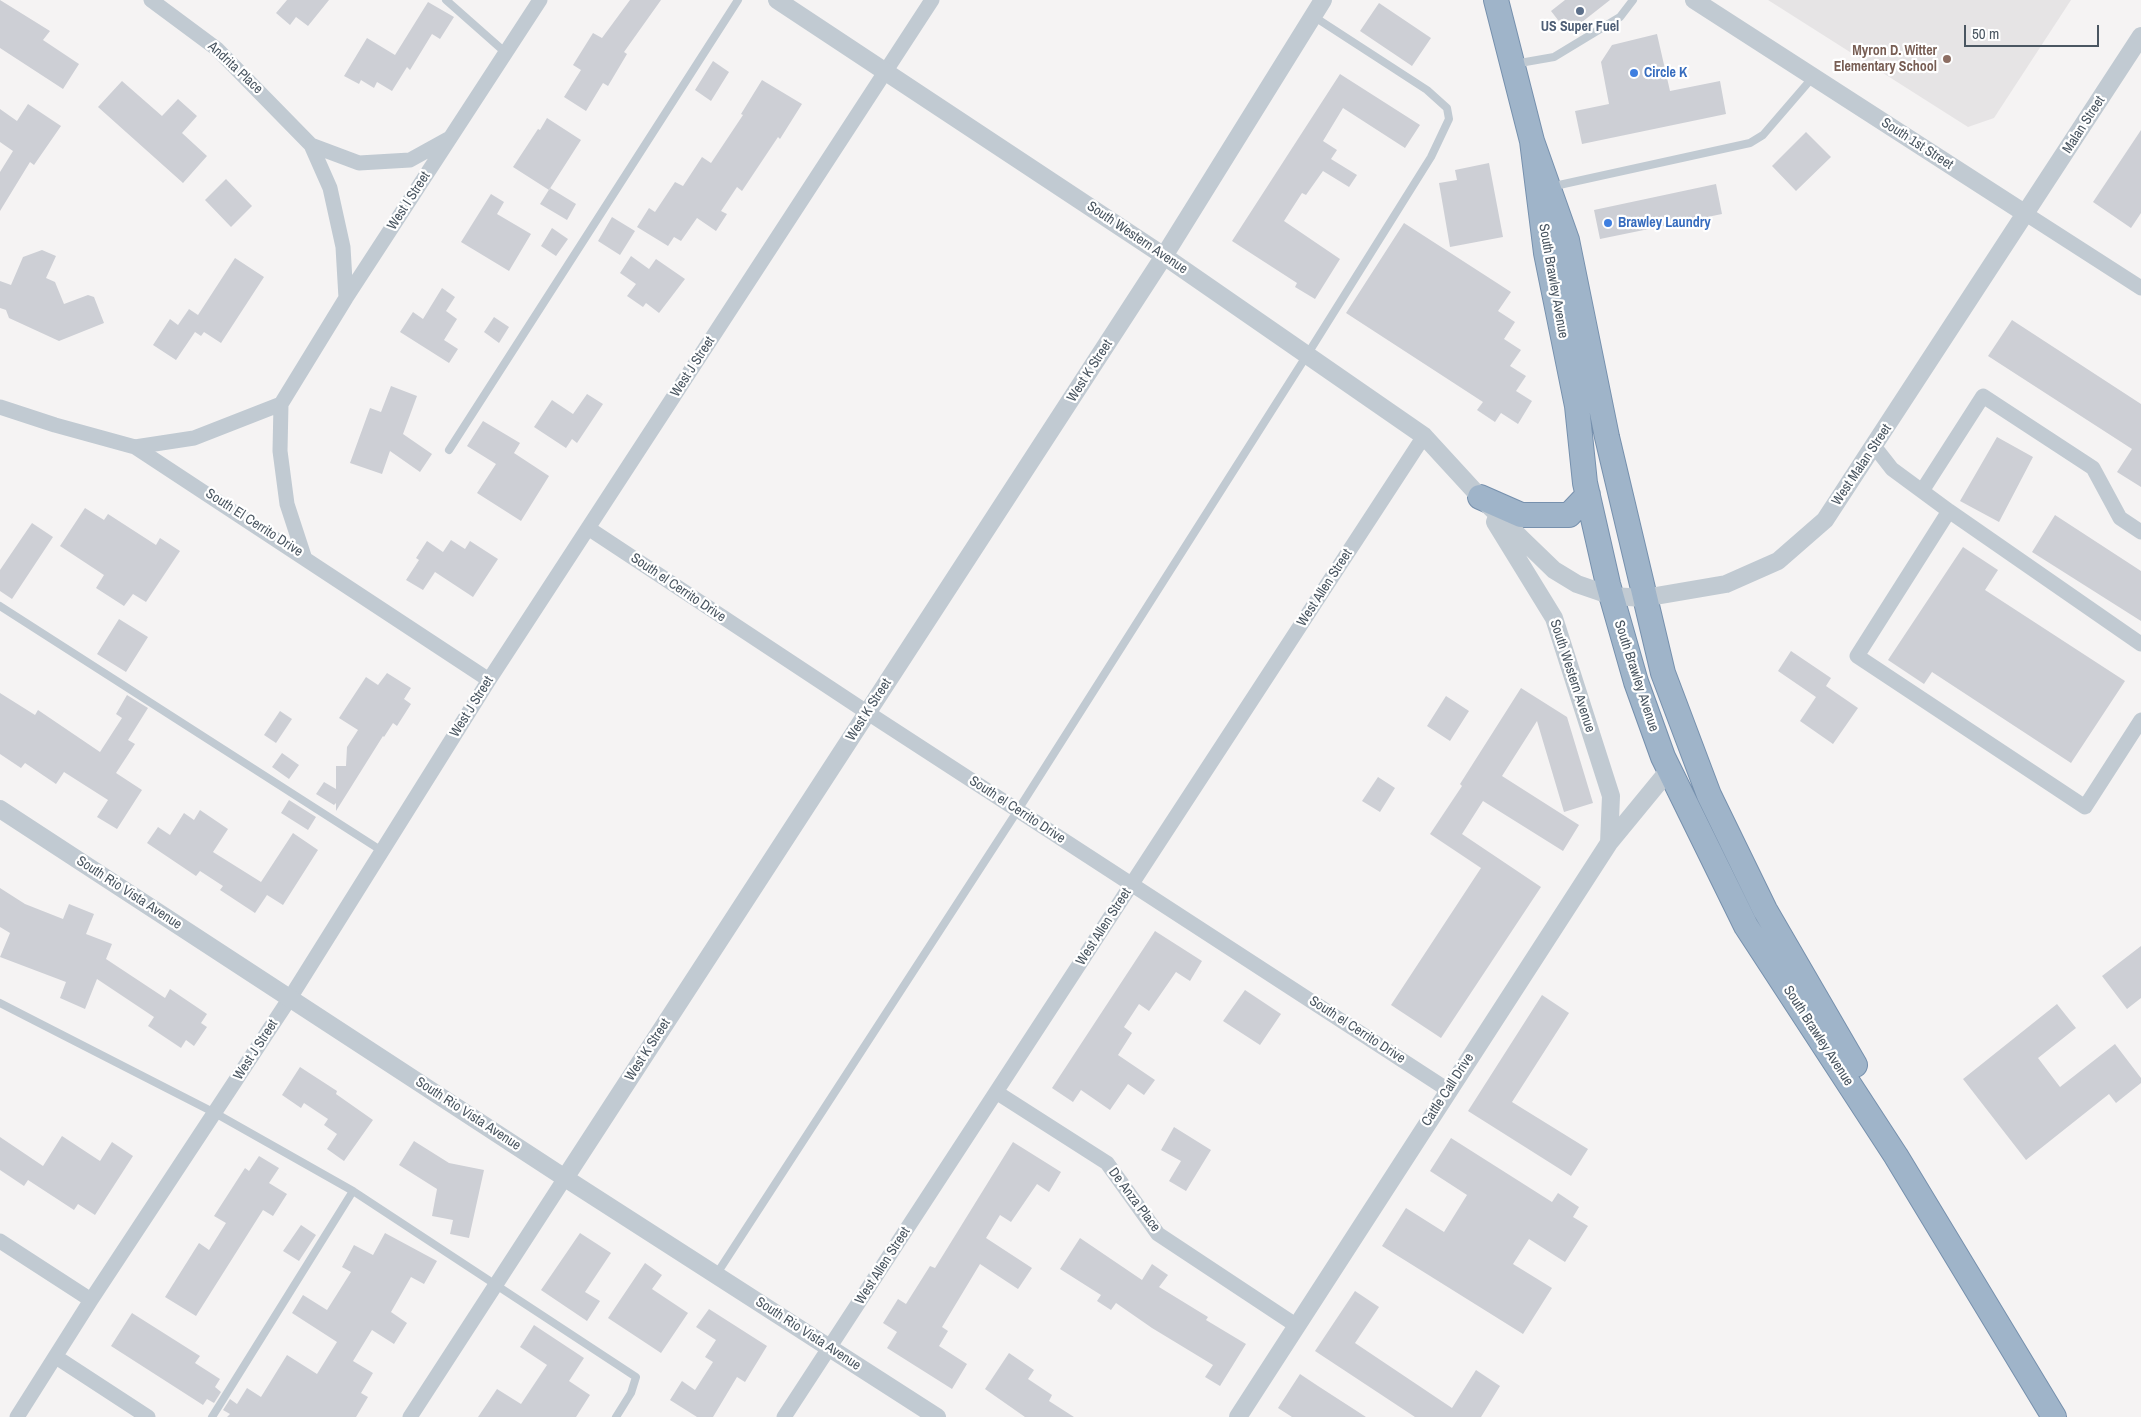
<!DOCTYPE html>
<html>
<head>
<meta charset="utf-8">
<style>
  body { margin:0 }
  #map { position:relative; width:2141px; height:1417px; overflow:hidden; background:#f5f3f3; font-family:"Archivo Narrow",sans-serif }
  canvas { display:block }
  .scale { position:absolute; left:1964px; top:25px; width:135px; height:22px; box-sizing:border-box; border:2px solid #4a5661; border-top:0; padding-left:6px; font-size:15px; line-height:18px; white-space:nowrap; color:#4a5661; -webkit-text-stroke:4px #fff; paint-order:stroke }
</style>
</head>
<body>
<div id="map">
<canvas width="2141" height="1417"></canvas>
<div class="scale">50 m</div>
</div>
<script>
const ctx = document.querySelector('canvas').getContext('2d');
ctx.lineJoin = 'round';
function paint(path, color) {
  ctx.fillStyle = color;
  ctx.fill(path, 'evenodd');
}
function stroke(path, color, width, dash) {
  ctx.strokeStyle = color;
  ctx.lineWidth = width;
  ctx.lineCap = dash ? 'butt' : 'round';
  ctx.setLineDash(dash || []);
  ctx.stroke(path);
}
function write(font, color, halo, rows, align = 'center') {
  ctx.font = font + ' "Archivo Narrow",sans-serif';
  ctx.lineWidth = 4.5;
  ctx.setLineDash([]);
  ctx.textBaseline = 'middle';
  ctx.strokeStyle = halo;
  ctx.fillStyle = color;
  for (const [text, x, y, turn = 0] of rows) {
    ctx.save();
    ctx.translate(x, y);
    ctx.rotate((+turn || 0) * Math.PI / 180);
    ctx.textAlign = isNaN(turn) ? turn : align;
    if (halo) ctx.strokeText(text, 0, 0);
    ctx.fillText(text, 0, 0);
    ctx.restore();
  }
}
paint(new Path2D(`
  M1768,0H2071L1994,118L1968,127Z`), '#e6e4e5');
paint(new Path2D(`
  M0,0L50,31L43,40L79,64L63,89L0,48Z
  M287,0H329L308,26L296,17L290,25L276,13Z
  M630,0H661L624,52L627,54L608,86L603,83L586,111L564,97L581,70L573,65L593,33L602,38Z
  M1565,0H1610L1568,33L1551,11Z
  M428,2L454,17L440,39L432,34L410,70L407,67L392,91L377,82L374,88L361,80L359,84L344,76L367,38L395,55Z
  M1379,3L1431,38L1412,66L1360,31Z
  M1657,34L1670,91L1720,81L1726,114L1582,144L1575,111L1609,104L1601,62L1612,45Z
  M713,61L729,72L711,101L695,90Z
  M1340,74L1420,125L1405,148L1343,108L1323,141L1337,150L1331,159L1357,175L1349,187L1323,171L1306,195L1302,193L1284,221L1340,259L1315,299L1295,287L1297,283L1232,241Z
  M762,80L802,104L780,139L778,137L742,191L737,187L721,211L727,214L716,231L697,218L681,241L674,237L668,246L637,227L649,208L655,212L675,182L683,186L702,157L711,163L743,115L741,114Z
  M122,81L162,116L178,99L197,116L182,133L207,156L183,183L98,107Z
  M28,104L61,126L34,165L30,162L0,211V172L13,151L0,142V109L17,121Z
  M547,118L581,140L549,190L513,167L538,129L540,130Z
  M2141,130V213L2131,228L2093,202Z
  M1806,132L1831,157L1796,191L1772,166Z
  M1489,163L1503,237L1450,247L1439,183L1457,180L1455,170Z
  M226,179L252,206L231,227L205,200Z
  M1716,184L1722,214L1600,239L1594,210Z
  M550,188L576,204L567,220L540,204Z
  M491,194L504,202L497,214L531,234L509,271L461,242Z
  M612,217L635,231L620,255L598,241Z
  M1404,223L1511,292L1498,311L1515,322L1504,339L1521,350L1510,366L1526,376L1516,391L1532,401L1518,424L1501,413L1495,422L1477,410L1483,402L1346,313Z
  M552,228L568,239L556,256L541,246Z
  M42,250L56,256L46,278L55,282L64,304L88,295L94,297L104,323L59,341L9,318L6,310L0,308V281L11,285L23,257Z
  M631,256L649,269L656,259L685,279L659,313L646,303L643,307L627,296L636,284L620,273Z
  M235,258L264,277L221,343L204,332L201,336L195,332L176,360L153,345L170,319L178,325L189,309L198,315Z
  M442,288L455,297L446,311L457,319L444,340L458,349L449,363L400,332L413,312L423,319Z
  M494,317L509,327L499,343L484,332Z
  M2012,320L2141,404V487L2117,472L2132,449L1988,356Z
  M391,386L417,396L403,434L432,454L420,472L390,451L382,474L350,463L370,408L381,412Z
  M587,394L603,404L577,443L572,439L566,448L534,427L552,400L573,414Z
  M483,421L520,443L514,453L549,476L521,521L477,493L496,464L467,446Z
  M1997,437L2033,457L1999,522L1960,501Z
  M85,508L104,520L108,514L156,545L160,538L180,551L146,602L133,594L124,606L96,588L104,575L60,546Z
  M2055,515L2141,571V621L2032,552Z
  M32,523L53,537L12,599L0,591V570Z
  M451,540L465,549L470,541L498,559L473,597L435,572L423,590L406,580L419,560L416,558L427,541L443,552Z
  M1963,547L1998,570L1985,590L2125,681L2071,763L1932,672L1924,684L1888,660Z
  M119,619L148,637L126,672L97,654Z
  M1791,651L1831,678L1826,686L1858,708L1833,744L1800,721L1816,697L1778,671Z
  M387,673L411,688L404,699L411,704L397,726L393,723L384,737L383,736L336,811V803L334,805L316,794L324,782L336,789V766H346L347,747L358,730L339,718L366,677L378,685Z
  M1521,688L1567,717L1593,803L1564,812L1537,721L1502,776L1579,825L1563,851L1483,801L1462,834L1541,887L1441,1038L1391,1005L1481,868L1430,834L1462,786L1460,784Z
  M0,693L35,715L38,710L100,752L122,718L116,714L127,695L148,708L128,740L135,744L116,773L142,790L117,829L97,817L108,800L64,772L56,784L25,763L21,768L0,754Z
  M1446,696L1469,711L1450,741L1427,726Z
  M280,711L292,719L276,743L264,735Z
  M282,753L299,765L289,779L272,767Z
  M1378,777L1395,788L1380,812L1362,801Z
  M289,800L316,817L308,830L281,813Z
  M200,810L228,829L213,852L261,882L293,833L318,850L283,905L267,895L255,913L220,890L223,886L200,871L196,876L147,843L158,827L170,835L184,813L194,820Z
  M0,888L25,904L63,919L69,904L94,914L86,934L112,944L106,959L165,998L170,989L207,1014L201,1023L207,1027L194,1046L186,1040L181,1048L148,1026L154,1017L97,979L85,1009L60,998L66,982L0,957L10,933L0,927Z
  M1155,931L1202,961L1190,981L1176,972L1149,1011L1139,1004L1124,1027L1132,1033L1118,1055L1155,1080L1144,1095L1128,1084L1110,1110L1081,1090L1073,1102L1052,1088Z
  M2141,946V998L2127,1009L2102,976Z
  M1245,990L1281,1014L1260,1045L1223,1021Z
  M1542,995L1569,1013L1512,1102L1588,1149L1571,1176L1468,1111Z
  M2057,1004L2076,1028L2038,1058L2060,1087L2115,1044L2141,1078V1083L2116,1103L2109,1094L2026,1160L1963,1079Z
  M300,1067L337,1091L336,1094L373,1120L344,1161L327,1149L337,1134L324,1125L328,1119L304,1103L301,1108L282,1095Z
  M1174,1127L1211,1150L1186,1191L1169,1181L1181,1161L1161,1150Z
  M62,1136L100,1161L112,1142L133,1156L95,1215L78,1204L74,1210L28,1180L24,1186L0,1170V1137L43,1166Z
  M1451,1138L1552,1202L1558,1193L1579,1207L1573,1217L1588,1226L1565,1262L1529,1239L1513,1264L1552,1288L1523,1334L1382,1246L1406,1208L1444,1232L1467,1195L1430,1171Z
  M414,1141L449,1163L484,1170L469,1238L450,1234L453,1220L432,1216L437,1189L399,1165Z
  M1013,1142L1061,1172L1049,1192L1037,1184L1011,1222L1000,1215L986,1238L1032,1268L1018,1289L980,1264L942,1327L948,1331L939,1346L967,1364L952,1389L887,1348L897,1332L883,1323L898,1299L906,1304L930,1266L935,1268Z
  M259,1156L279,1168L269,1183L287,1194L273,1216L263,1210L196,1316L165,1297L199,1243L209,1250L226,1223L214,1216L245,1168L249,1171Z
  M301,1225L316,1235L299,1261L283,1251Z
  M385,1233L437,1261L424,1284L411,1277L391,1312L407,1323L394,1344L372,1330L353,1361L373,1373L361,1393L368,1397L356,1417H227L230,1414L223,1410L230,1399L237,1404L247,1388L261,1397L287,1355L317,1374L337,1342L292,1313L303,1295L327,1310L351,1272L342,1267L354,1245L373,1255Z
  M580,1233L611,1253L585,1292L600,1301L587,1321L541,1290Z
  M1080,1238L1142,1280L1152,1264L1168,1275L1159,1287L1208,1317L1206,1320L1246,1344L1220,1386L1205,1377L1213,1365L1152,1328L1116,1303L1111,1310L1097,1301L1101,1295L1060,1269Z
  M645,1263L662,1275L652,1289L688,1313L661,1353L608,1318Z
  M1355,1291L1379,1307L1355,1343L1452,1408L1476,1370L1500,1386L1481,1417H1415L1315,1351Z
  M709,1309L767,1346L745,1382L737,1377L713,1417H697L670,1400L682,1381L695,1390L713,1362L705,1357L716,1340L696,1327Z
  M132,1313L200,1356L195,1363L220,1379L215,1387L221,1392L214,1403L207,1399L203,1405L111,1346Z
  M534,1325L584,1358L569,1381L590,1395L576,1417H478L497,1389L521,1404L547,1365L520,1347Z
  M1009,1353L1034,1370L1028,1379L1052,1395L1049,1401L1074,1417H1025L985,1389Z
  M1300,1374L1318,1386L1366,1417H1292L1278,1408Z`), '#cdcfd5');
const trunk = new Path2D(`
  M1496,0L1532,141L1567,240L1607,437L1663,673L1709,795L1765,910L1855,1065
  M1532,141L1546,253L1577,406L1585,483L1608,584L1636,682L1663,757L1746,926L1896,1156L2054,1417
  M1480,497L1521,515H1569L1588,495`);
stroke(trunk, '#7690ad', 26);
stroke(new Path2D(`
  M446,0L506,53
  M1514,64L1554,57L1620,17L1633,0
  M1550,187L1750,143L1763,135L1813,77
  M449,450L738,0
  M0,606L382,851
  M0,1003L215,1113L353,1191L636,1377L631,1393L616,1417
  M716,1275L1018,810L1307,355L1431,157L1449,119L1447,108L1427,90L1313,16
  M212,1417L353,1191`), '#c1cad2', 8);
stroke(new Path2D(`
  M151,0L217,49L311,145L330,188L343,247L346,298
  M311,145L359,163L410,160L448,139
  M2026,214L2141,288
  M0,407L55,425L135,447L489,680
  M1874,446L1892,469L1949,511L2141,644
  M135,447L194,438L281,404
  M1922,491L1983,396L2093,468L2120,518L2141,532
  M1949,511L1857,656L2085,807L2141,720
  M588,528L868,713L1448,1090
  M304,556L287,504L280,451L281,404L346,298L540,0
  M996,1092L1107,1163L1158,1234L1297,1326
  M0,1241L91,1300
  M56,1357L148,1417
  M17,1417L91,1300L290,998L489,680L932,0
  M410,1417L565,1178
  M784,1417L1424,436`), '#c1cad2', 15);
stroke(new Path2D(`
  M777,0L1164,256L1424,436L1480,497L1522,539L1554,570L1577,584L1612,596L1644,598L1726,584L1778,561L1825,520L2141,36
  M1694,0L2026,214
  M1495,522L1554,618L1611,796L1609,843
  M0,809L565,1178L937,1417
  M565,1178L1164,256L1323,0
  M1238,1417L1609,843L1669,770`), '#c1cad2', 18);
stroke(trunk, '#9fb4c9', 24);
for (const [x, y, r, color] of [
  [1580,11,5,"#5c6f8a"],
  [1947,59,5,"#8d6e63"],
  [1634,73,5,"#3f7fe0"],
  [1608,223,5,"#3f7fe0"]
]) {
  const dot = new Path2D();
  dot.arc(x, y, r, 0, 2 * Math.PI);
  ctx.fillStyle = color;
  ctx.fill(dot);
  stroke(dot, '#fff', 2);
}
write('bold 14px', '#4e5e75', '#fff', [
  ["US Super Fuel",1580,27]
]);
write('bold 14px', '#785e54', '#fff', [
  ["Myron D. Witter",1937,51],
  ["Elementary School",1937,67]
], 'right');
write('14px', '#4a5661', '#fff', [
  ["Andrita Place",235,68,43],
  ["Malan Street",2084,125,-57],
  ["South 1st Street",1917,144,33],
  ["West I Street",409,201,-57],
  ["South Western Avenue",1137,238,34],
  ["South Brawley Avenue",1553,281,80],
  ["West J Street",693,367,-57],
  ["West K Street",1090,371,-57],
  ["West Malan Street",1862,465,-56],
  ["South El Cerrito Drive",254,523,33],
  ["South el Cerrito Drive",678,588,34],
  ["West Allen Street",1325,588,-57],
  ["South Western Avenue",1572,676,72],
  ["South Brawley Avenue",1636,676,72],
  ["West J Street",472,707,-58],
  ["West K Street",869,710,-57],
  ["South el Cerrito Drive",1017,810,33],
  ["South Rio Vista Avenue",129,893,33],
  ["West Allen Street",1104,927,-57],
  ["South el Cerrito Drive",1357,1030,33],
  ["South Brawley Avenue",1818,1036,57],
  ["West J Street",256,1050,-57],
  ["West K Street",648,1050,-57],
  ["Cattle Call Drive",1448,1090,-57],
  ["South Rio Vista Avenue",468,1114,33],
  ["De Anza Place",1134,1200,53],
  ["West Allen Street",883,1266,-57],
  ["South Rio Vista Avenue",808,1334,33]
]);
write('bold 14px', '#366cbe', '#fff', [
  ["Circle K",1644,73],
  ["Brawley Laundry",1618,223]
], 'left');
</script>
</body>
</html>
